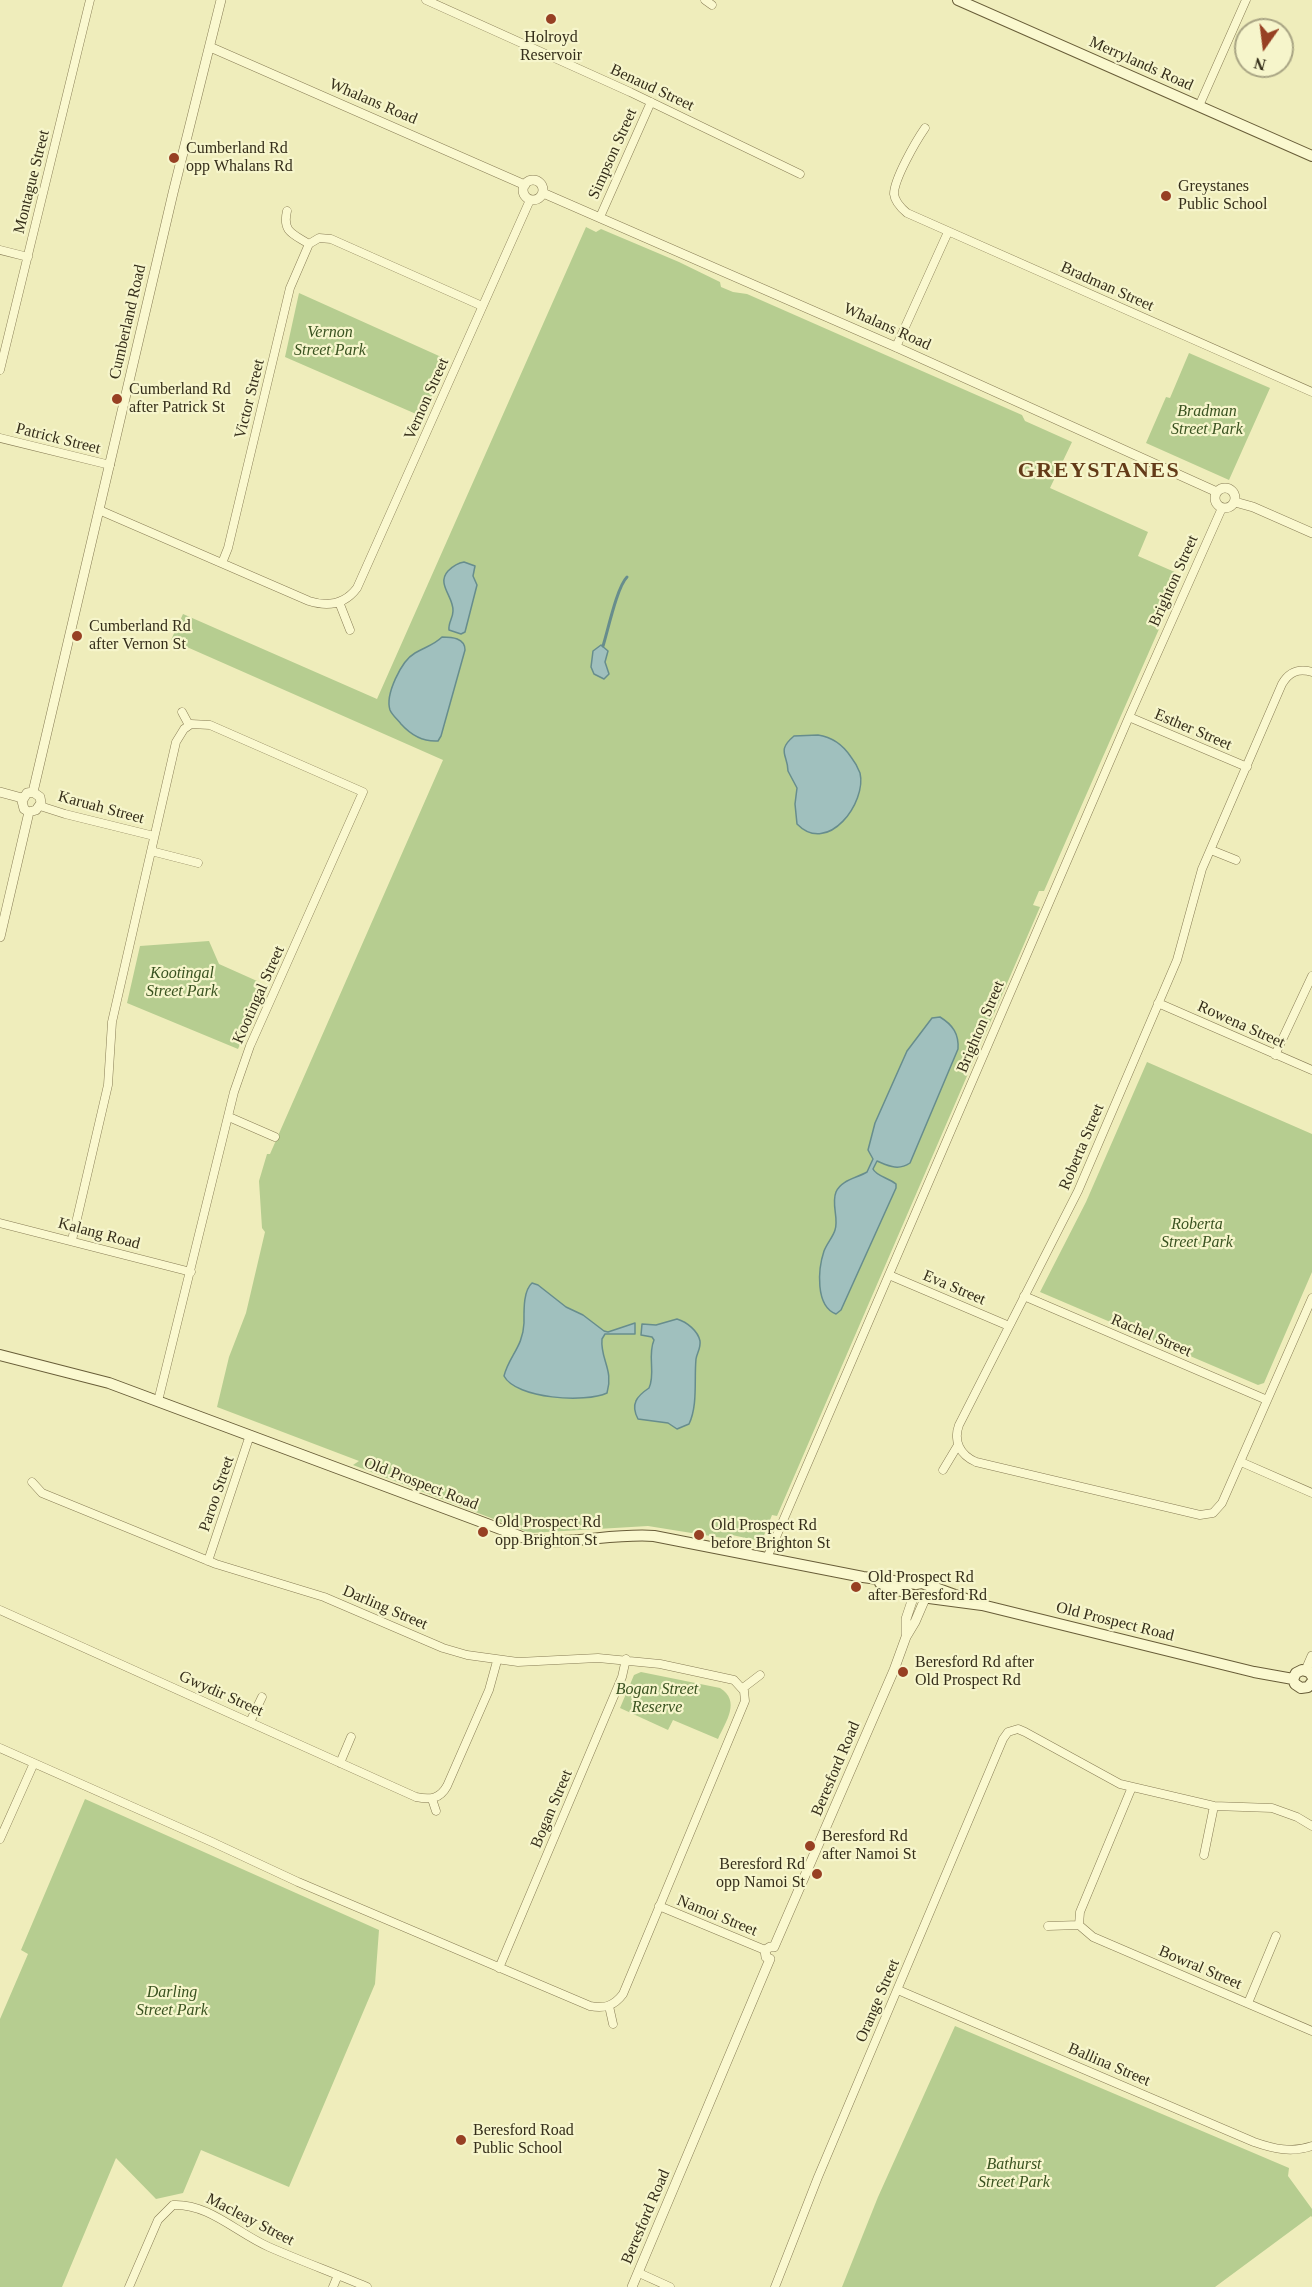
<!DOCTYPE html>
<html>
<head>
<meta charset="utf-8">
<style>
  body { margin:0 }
  #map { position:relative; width:1312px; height:2287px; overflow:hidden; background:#efedbb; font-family:"Times New Roman",serif }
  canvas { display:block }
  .north { position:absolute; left:1234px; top:18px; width:60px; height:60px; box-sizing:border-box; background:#f6f5cb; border:2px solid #a9a584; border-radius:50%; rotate:194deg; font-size:16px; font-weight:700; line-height:24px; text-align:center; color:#352e1a }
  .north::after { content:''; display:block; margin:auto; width:21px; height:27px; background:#974023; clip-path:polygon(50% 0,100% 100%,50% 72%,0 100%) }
</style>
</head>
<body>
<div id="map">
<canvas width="1312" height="2287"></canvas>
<div class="north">N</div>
</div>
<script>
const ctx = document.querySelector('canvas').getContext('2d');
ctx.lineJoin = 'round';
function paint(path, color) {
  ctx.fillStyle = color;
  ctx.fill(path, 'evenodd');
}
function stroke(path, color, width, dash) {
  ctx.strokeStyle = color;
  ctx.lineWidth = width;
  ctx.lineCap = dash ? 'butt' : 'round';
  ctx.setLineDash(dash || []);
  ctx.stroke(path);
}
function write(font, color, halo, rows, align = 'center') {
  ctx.font = font + ' "Times New Roman",serif';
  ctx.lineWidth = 4.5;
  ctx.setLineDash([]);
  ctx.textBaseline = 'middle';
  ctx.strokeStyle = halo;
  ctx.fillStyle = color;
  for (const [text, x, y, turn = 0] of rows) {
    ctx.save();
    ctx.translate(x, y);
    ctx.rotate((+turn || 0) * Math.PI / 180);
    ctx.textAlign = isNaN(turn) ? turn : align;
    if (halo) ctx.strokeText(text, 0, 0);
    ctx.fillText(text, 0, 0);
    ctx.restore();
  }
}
paint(new Path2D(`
  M586,227L596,232L601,229L679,262L720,282L721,287L733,292L747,294L1022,415L1025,421L1072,442L1050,488L1148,532L1138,556L1177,573L1181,579L1044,891H1039L1033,905L1040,907L777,1516L772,1515L763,1538L755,1540L732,1535L729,1539L648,1526L530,1533L353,1465L359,1461L217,1407L229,1357L246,1313L265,1232L262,1228L259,1181L267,1154H270L443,760L171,640L183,614L377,699Z
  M299,293L448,360L423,417L285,357Z
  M1189,353L1270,388L1229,480L1146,443L1166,397L1170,398Z
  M209,941L219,964L266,985L238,1049L127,1003L140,946Z
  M1147,1062L1312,1134V1272L1264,1383L1258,1385L1040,1292L1086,1202Z
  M641,1672L720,1688C741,1701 726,1721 718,1739L673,1720L668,1730L620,1708L634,1675Z
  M85,1799L379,1930L375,1984L289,2187L201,2150L183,2193L156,2199L116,2158L62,2287H0V2019L28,1954L21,1950Z
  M955,2026L1289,2168L1288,2176L1312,2209V2217L1311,2216L1215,2287H842L878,2197Z`), '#b6cd90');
const water = new Path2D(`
  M464,562L475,566L473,576L477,585L465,632L461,634L449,630C448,623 453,618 453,611C454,597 436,584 448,571C453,566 457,563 464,562Z
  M442,637C452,637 465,638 465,650L441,736L438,741C423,742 411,735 401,724C398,720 392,715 390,710C385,695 401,661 415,653C425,647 434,645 442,637Z
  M601,645L608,651L605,662L609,674L604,679L594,674L591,667L593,651Z
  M818,735C832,737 843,745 851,757C855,762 858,768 860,773C867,802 828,856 797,824L795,804L797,788L788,771C788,755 776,751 794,736Z
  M940,1017C953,1025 959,1034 958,1049L910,1163C898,1171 889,1166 877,1161L873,1169C876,1176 889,1178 896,1184V1188L841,1310L836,1314C815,1306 818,1269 824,1251C827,1243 833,1237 835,1230C839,1218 831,1204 836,1192C841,1180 857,1178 867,1172L873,1159L868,1150L875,1123L907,1051L932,1018Z
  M532,1283L538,1285L566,1307L583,1315L604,1331L608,1332L635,1323V1334H605L602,1339C600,1359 614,1370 607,1393C586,1403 516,1399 504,1376C509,1356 523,1347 524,1323C524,1311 523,1291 532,1283Z
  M677,1319C687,1322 698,1331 700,1341C701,1348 697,1353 696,1359C694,1380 698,1405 689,1424L677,1429L668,1423L638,1419C630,1404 637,1396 649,1388C656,1373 647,1356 654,1340L652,1337L641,1335L642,1324L656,1325Z`);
paint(water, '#a0c0be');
stroke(water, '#678d8d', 1.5);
stroke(new Path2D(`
  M603,646C608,630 617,587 627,577`), '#678d8d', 3);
const minor = new Path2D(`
  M426,0L630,92L800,174
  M705,0L712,5
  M1199,106L1246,0
  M925,128C916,141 894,179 894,194C895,202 901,208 907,213L1312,392
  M287,211C282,232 293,234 309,244
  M600,217L651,102
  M0,250L28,257
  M896,347L948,232
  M0,370L90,0
  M0,438L110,465
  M99,510L309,601C328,607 345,604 357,588L530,200
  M222,563L228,548L290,288L309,244L319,238L331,239L482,306
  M339,602L350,630
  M1312,672C1298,668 1289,672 1282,684L1202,869L1177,960L1078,1191L959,1425C953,1441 960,1455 976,1462L1200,1515L1213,1513L1222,1503L1312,1298
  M182,712L189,725
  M1129,717L1247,767
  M40,806L65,814L154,836
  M1211,850L1236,860
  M151,851L198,863
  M1158,1003L1312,1070
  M1275,1055L1312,976
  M229,1117L275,1137
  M0,1223L191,1272
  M72,1240L108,1085L112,1022L176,742L184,729L191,724L210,725L363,792L250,1046L234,1092L158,1401
  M889,1275L1009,1326
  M1024,1296L1267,1400
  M1241,1462L1312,1493
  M943,1470L958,1445
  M767,1558L1129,717L1222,508
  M208,1561L250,1435
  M0,1610L416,1797C430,1800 440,1799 447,1786L489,1690L497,1661
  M743,1688L760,1675
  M250,1722L262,1697
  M0,1748L212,1842L298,1882L590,2006C604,2009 614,2006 623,1994L745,1701L744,1691L734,1680L660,1664L598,1658L518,1662L467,1655L443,1648L324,1597L216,1564L42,1493L32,1482
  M340,1763L351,1737
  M1132,1787L1080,1912L1079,1925L1093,1937L1312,2031
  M432,1799L436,1811
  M0,1839L34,1763
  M1204,1855L1214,1806
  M659,1906L765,1950
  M1048,1926L1079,1925
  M499,1968L622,1677L626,1659
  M898,1990L1254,2142C1274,2149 1292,2153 1312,2146
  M1248,2003L1276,1936
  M609,2006L613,2024
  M639,2273L670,2287
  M129,2287L158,2220L173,2205C208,2203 237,2233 269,2247C301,2261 334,2273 367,2287
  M333,2287L338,2275
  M775,2287L818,2177L1003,1739L1008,1732L1018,1729L1025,1732L1120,1784L1214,1806L1272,1808L1297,1817L1312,1826`);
const tertiary = new Path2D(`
  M210,47L525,185
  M523 190a10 10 0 1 1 20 0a10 10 0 1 1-20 0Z
  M543,193L896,347L1217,492
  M1215 498a10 10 0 1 1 20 0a10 10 0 1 1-20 0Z
  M1235,502L1253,507L1312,533
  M0,792L22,798
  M33,792L173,193L221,0
  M29,812L24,809L22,801L27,793L33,792
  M29,812L36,810L41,803L40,797L33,792
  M0,937L29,812
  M906,1634V1619L913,1598
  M1306,1670L1312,1656
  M774,1947L894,1670L906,1637L915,1622L924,1601
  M770,1959L766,1957L765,1950L770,1947H774
  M632,2287L770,1959`);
const secondary = new Path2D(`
  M958,0L1312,156
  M0,1355L109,1383L530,1540C571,1545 613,1533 654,1536L863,1577L916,1584L922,1583L982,1605
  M880,1583L912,1595
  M929,1598L982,1605L1254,1672L1293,1679
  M1293,1679L1295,1684L1301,1688L1308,1687L1312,1682
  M1293,1679L1296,1673L1302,1670L1309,1672L1312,1676`);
stroke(minor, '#877c55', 9);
stroke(tertiary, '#877c55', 10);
stroke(secondary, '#685d38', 12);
stroke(minor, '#faf8cf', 8);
stroke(tertiary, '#faf8cf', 9);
stroke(secondary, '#faf8cf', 10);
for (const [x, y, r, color] of [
  [551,19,6,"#974023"],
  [174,158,6,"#974023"],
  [1166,196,6,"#974023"],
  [117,399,6,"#974023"],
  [77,636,6,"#974023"],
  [483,1532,6,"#974023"],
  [699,1535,6,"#974023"],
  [856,1587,6,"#974023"],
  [903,1672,6,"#974023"],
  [810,1846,6,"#974023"],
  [817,1874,6,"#974023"],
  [461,2140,6,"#974023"]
]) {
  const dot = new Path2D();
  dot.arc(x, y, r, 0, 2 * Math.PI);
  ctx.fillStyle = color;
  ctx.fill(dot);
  stroke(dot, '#f6f5cb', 2);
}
write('16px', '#352e1a', '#f6f5cb', [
  ["Holroyd",551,38,"center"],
  ["Reservoir",551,56,"center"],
  ["Cumberland Rd",186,149],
  ["opp Whalans Rd",186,167],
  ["Greystanes",1178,187],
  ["Public School",1178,205],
  ["Cumberland Rd",129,390],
  ["after Patrick St",129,408],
  ["Cumberland Rd",89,627],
  ["after Vernon St",89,645],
  ["Old Prospect Rd",495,1523],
  ["opp Brighton St",495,1541],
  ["Old Prospect Rd",711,1526],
  ["before Brighton St",711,1544],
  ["Old Prospect Rd",868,1578],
  ["after Beresford Rd",868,1596],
  ["Beresford Rd after",915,1663],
  ["Old Prospect Rd",915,1681],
  ["Beresford Rd",822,1837],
  ["after Namoi St",822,1855],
  ["Beresford Rd",805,1865,"right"],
  ["opp Namoi St",805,1883,"right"],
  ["Beresford Road",473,2131],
  ["Public School",473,2149]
], 'left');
write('16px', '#352e1a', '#f6f5cb', [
  ["Merrylands Road",1141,64,24],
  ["Benaud Street",652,88,25],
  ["Whalans Road",373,102,23],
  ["Simpson Street",613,154,-66],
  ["Montague Street",32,182,-76],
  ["Bradman Street",1107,287,24],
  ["Cumberland Road",128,322,-77],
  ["Whalans Road",887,327,24],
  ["Victor Street",250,399,-76],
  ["Vernon Street",427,399,-66],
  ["Patrick Street",58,439,14],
  ["Brighton Street",1174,581,-66],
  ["Esther Street",1193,730,23],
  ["Karuah Street",101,808,15],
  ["Kootingal Street",259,995,-66],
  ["Rowena Street",1241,1025,24],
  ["Brighton Street",981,1027,-67],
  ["Roberta Street",1082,1147,-67],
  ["Kalang Road",99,1234,15],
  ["Eva Street",954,1288,23],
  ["Rachel Street",1151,1336,23],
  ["Old Prospect Road",421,1484,21],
  ["Paroo Street",217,1494,-71],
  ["Darling Street",385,1608,23],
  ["Old Prospect Road",1115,1622,14],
  ["Gwydir Street",221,1694,24],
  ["Beresford Road",836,1769,-67],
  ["Bogan Street",552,1809,-67],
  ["Namoi Street",717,1916,22],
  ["Bowral Street",1200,1968,23],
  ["Orange Street",878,2001,-67],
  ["Ballina Street",1109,2065,23],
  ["Beresford Road",646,2217,-67],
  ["Macleay Street",250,2220,27]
]);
write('italic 16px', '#395220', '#f6f5cb', [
  ["Vernon",330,333],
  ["Street Park",330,351],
  ["Bradman",1207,412],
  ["Street Park",1207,430],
  ["Kootingal",182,974],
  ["Street Park",182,992],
  ["Roberta",1197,1225],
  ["Street Park",1197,1243],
  ["Bogan Street",657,1690],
  ["Reserve",657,1708],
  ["Darling",172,1993],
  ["Street Park",172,2011],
  ["Bathurst",1014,2165],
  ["Street Park",1014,2183]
]);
ctx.letterSpacing = '1.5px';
write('bold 22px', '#633b18', '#f6f5cb', [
  ["GREYSTANES",1099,471]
]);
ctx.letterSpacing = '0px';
</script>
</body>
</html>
